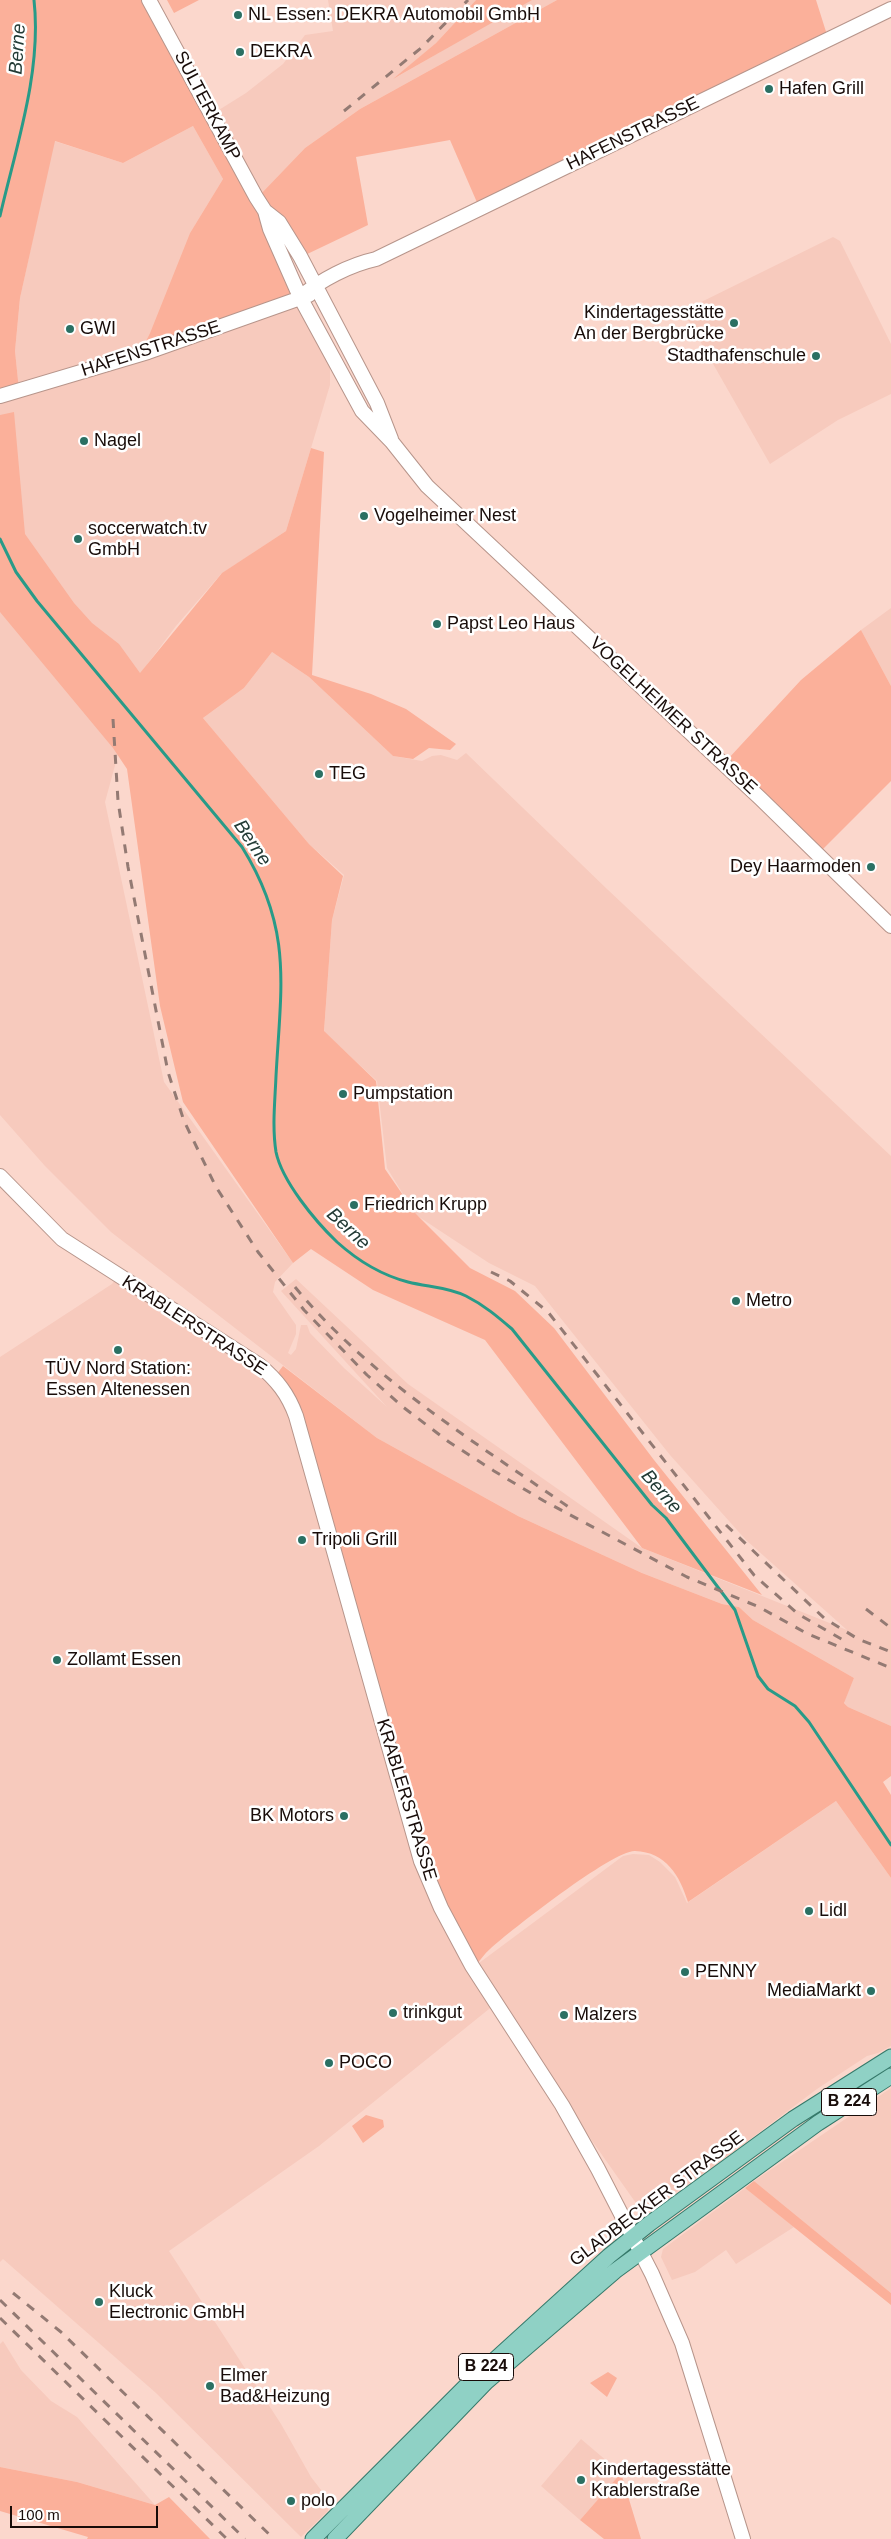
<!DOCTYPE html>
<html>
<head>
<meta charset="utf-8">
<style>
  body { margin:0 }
  #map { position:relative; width:891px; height:2539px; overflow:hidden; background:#fbd7cc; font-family:Arial,sans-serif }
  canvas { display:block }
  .scale { position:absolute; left:10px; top:2506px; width:148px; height:22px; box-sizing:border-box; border:2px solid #180c09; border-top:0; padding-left:6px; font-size:15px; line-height:18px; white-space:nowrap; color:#180c09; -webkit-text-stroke:4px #fff; paint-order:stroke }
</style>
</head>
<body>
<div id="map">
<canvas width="891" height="2539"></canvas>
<div class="scale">100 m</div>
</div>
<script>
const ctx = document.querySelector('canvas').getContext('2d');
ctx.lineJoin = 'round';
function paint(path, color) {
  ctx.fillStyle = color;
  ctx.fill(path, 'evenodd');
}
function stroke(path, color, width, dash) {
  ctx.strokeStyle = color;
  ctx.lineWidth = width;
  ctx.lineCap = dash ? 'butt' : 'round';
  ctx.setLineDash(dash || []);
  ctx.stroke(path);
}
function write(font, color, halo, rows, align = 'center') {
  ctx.font = font + ' Arial,sans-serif';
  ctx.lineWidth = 5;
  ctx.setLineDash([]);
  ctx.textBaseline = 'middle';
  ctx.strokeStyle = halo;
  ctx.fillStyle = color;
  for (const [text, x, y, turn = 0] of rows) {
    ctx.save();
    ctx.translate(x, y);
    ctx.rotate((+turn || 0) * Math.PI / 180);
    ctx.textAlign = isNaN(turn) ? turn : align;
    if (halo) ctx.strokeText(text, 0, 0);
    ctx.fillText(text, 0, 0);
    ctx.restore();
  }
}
paint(new Path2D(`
  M328,0H476L436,43L397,77L440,52L517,0H557L360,109L305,148L257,198L214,113L246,93L283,64L305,35L333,31Z
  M193,126L223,179L190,233L150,333L140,353L19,390L15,351L20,298L54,141L123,163Z
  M833,237L840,241L891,344V394L838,420L770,464L683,311Z
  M300,298L330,360V385L286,531L221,574L176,626L140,674L105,802L164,1082L293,1263L275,1282L273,1292L296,1325V1334L288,1353L291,1355L296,1349L301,1325H307L310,1333L344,1368L387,1407L281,1291L296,1279L408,1384L642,1548L847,1630L746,1540L670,1455L535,1286L489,1263L416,1215L387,1168L377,1081L324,1032L332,920L344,875L309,844L203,718L244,688L272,652L309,677L393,756L422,761L432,756L441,755L457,760L466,753L607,889L891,1156V1726L848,1707L844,1702L854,1678L753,1620L739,1607L722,1604L642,1573L518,1516L377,1438L111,1232L45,1166L0,1115V397Z
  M891,608V686L861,630Z
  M117,1277L259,1366L287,1397L380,1727L494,2005L319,2146L169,2251L281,2424L311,2477L328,2499V2511L301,2537L156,2393L3,2259L0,2262V1357L112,1284Z
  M836,1801L891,1878V2046L878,2053L867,2056L817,2089L717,2164L645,2213L638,2206L564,2101L475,1966L623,1856L633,1854L649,1855L660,1862L675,1877L687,1903Z
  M891,2088V2293L754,2181Z
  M745,2188L794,2227L736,2264L726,2250L695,2272L672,2280L661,2257L663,2249Z
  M3,2341L21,2370L51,2401L77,2417L155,2505L77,2482L0,2467V2344Z
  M581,2439L621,2473L580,2520L541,2486Z`), '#f7cabd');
paint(new Path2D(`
  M0,0H148L257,198L305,148L360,109L557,0H816L828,38L479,207L450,140L356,157L368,225L301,257L265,210L299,296L247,316L206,324L140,353L150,333L190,233L223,179L193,126L123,163L55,141L20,298L15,351L19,390L0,395Z
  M167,0H199L174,13Z
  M476,0H532L393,79L436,43Z
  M14,412L25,534L74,603L92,623L119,644L140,673L222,573L286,531L311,448L324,452L312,675L371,694L406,709L456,744L450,750L429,748L413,759L393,756L309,677L272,652L244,688L203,718L309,844L343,876L332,920L324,1031L376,1081L385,1169L416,1214L470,1268L515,1291L554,1328L654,1460L762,1595L642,1548L485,1340L373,1290L311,1249L293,1263L183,1102L160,1006L127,769L113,748L0,612V415Z
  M861,630L891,686V781L821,851L728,759L801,680Z
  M283,1366L377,1438L518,1516L642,1573L722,1604L739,1607L753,1620L854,1678L844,1703L848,1707L891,1726V1776L883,1782L891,1795V1878L836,1801L688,1902C680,1876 666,1852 635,1851C613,1850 510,1931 490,1949C484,1954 480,1961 475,1966L427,1862L328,1511L276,1375Z
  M366,2115L383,2120L384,2127L363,2143L352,2126Z
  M754,2181L891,2293V2305L745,2188Z
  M608,2372L617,2378L607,2397L590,2383Z
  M0,2467L77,2482L155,2505L169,2497L210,2539H87L88,2537L0,2511Z
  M621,2473L641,2539H604L580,2520Z`), '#fbb09a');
stroke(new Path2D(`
  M0,216C16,147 42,71 34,0
  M0,539L16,572L37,601L242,847C293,929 281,985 276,1076C275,1101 272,1127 276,1152C282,1181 315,1221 337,1242C357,1260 381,1275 408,1282C428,1287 448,1287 466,1296C484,1305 498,1317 512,1329L652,1505L666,1518L735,1610L758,1676L768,1689L795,1706L809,1722L891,1845`), '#289b88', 3);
const secondary = new Path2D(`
  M149,0L256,197L265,211L279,222L300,256L377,403L391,439
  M265,211L270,229L300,297L362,411L392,442L427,486L761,799L891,926
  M300,297C321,280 349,265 376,259L891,9
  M0,396L148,352L309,295
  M0,1176L62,1239L259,1365C277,1380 288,1394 296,1416L421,1861L441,1908L472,1966L562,2105L598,2169L652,2274L682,2343L743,2539`);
const primary = new Path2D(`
  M313,2539L466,2386L609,2256L649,2224L793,2119L891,2057
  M335,2539L486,2382L615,2271L818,2123L891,2076`);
stroke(secondary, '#b7958b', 16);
stroke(primary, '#35796a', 17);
stroke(secondary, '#fff', 14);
stroke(primary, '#8fd1c5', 15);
stroke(new Path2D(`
  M344,111L421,48L468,0
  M113,719L118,801L128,867L168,1072L184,1121L216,1187L258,1252L304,1310L367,1375L403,1407L449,1442L494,1471L544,1501L687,1577L759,1607L808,1634L891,1668
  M491,1272L510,1281L548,1312L754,1575L798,1614L843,1640
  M295,1287C372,1380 475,1442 573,1510
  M726,1525L824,1618L858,1639L891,1652
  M866,1609L891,1628
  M13,2293L61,2332L274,2539
  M0,2300L245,2539
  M0,2318L227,2539`), '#937a73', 3, [9, 9]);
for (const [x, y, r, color] of [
  [238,15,5,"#2b7063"],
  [240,52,5,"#2b7063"],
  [769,89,5,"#2b7063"],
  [734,323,5,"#2b7063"],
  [70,329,5,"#2b7063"],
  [816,356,5,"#2b7063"],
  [84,441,5,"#2b7063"],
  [364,516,5,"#2b7063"],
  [78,539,5,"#2b7063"],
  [437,624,5,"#2b7063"],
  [319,774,5,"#2b7063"],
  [871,867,5,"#2b7063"],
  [343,1094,5,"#2b7063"],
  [354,1205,5,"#2b7063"],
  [736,1301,5,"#2b7063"],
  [118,1350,5,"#2b7063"],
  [302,1540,5,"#2b7063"],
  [57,1660,5,"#2b7063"],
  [344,1816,5,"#2b7063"],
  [809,1911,5,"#2b7063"],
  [685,1972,5,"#2b7063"],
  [871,1991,5,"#2b7063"],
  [393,2013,5,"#2b7063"],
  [564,2015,5,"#2b7063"],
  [329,2063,5,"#2b7063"],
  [99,2302,5,"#2b7063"],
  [210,2386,5,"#2b7063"],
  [581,2480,5,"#2b7063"],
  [291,2501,5,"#2b7063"]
]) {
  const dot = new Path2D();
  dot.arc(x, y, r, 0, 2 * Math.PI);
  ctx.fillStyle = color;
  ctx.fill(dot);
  stroke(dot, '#fff', 2);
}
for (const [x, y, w] of [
  [849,2102,55],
  [486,2367,55]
]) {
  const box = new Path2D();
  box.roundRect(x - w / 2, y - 13.5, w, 27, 4);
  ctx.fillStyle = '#fff';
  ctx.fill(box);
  stroke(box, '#180c09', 1);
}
write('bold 16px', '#180c09', null, [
  ["B 224",849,2102],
  ["B 224",486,2367]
]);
write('18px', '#180c09', '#fff', [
  ["NL Essen: DEKRA Automobil GmbH",248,15],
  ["DEKRA",250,52],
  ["Hafen Grill",779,89],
  ["Kindertagesstätte",724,313,"right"],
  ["An der Bergbrücke",724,334,"right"],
  ["GWI",80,329],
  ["Stadthafenschule",806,356,"right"],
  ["Nagel",94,441],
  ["Vogelheimer Nest",374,516],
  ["soccerwatch.tv",88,529],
  ["GmbH",88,550],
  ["Papst Leo Haus",447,624],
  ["TEG",329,774],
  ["Dey Haarmoden",861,867,"right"],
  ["Pumpstation",353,1094],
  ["Friedrich Krupp",364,1205],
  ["Metro",746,1301],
  ["TÜV Nord Station:",118,1369,"center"],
  ["Essen Altenessen",118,1390,"center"],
  ["Tripoli Grill",312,1540],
  ["Zollamt Essen",67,1660],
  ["BK Motors",334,1816,"right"],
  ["Lidl",819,1911],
  ["PENNY",695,1972],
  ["MediaMarkt",861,1991,"right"],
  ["trinkgut",403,2013],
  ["Malzers",574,2015],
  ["POCO",339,2063],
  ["Kluck",109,2292],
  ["Electronic GmbH",109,2313],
  ["Elmer",220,2376],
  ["Bad&Heizung",220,2397],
  ["Kindertagesstätte",591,2470],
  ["Krablerstraße",591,2491],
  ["polo",301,2501]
], 'left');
write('18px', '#180c09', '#fff', [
  ["SULTERKAMP",207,106,62],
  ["HAFENSTRASSE",633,134,-26],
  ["HAFENSTRASSE",151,349,-18],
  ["VOGELHEIMER STRASSE",673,716,43],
  ["KRABLERSTRASSE",194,1326,33],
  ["KRABLERSTRASSE",406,1800,73],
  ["GLADBECKER STRASSE",657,2199,-37]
]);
write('italic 19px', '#233b36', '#fff', [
  ["Berne",18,49,-86],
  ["Berne",252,843,56],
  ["Berne",348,1229,43],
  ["Berne",661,1492,49]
]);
</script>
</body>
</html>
